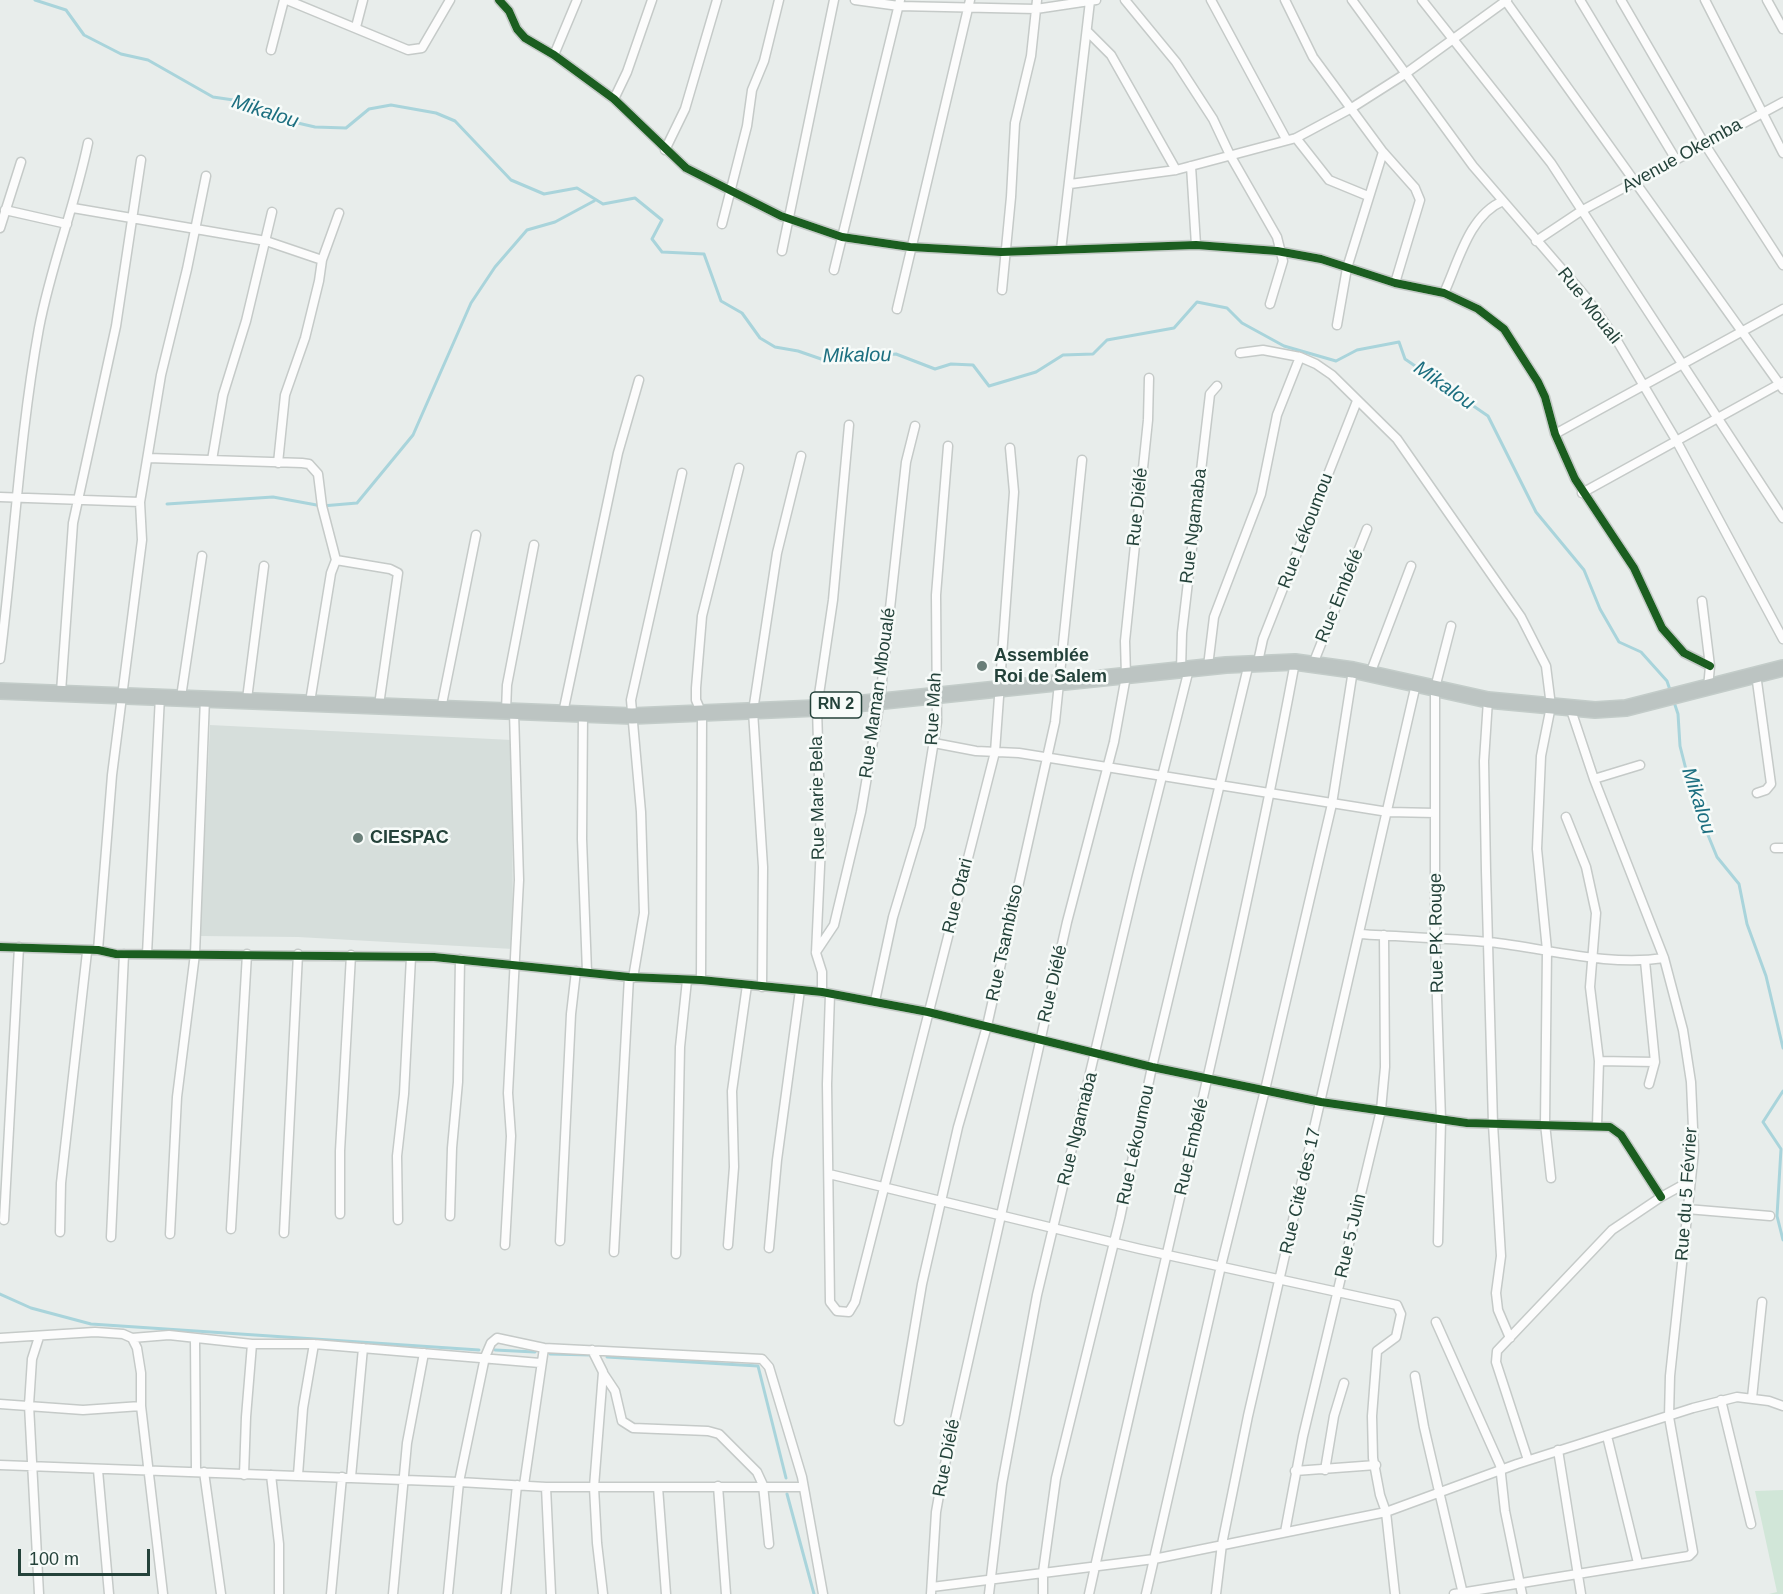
<!DOCTYPE html>
<html>
<head>
<meta charset="utf-8">
<style>
  body { margin:0 }
  #map { position:relative; width:1783px; height:1594px; overflow:hidden; background:#e8edeb; font-family:Arial,sans-serif }
  canvas { display:block }
  .scale { position:absolute; left:18px; top:1549px; width:132px; height:27px; box-sizing:border-box; border:3px solid #24423a; border-top:0; padding-left:8px; font-size:18px; line-height:21px; white-space:nowrap; color:#24423a; -webkit-text-stroke:4px #f7fbf9; paint-order:stroke }
</style>
</head>
<body>
<div id="map">
<canvas width="1783" height="1594"></canvas>
<div class="scale">100 m</div>
</div>
<script>
const ctx = document.querySelector('canvas').getContext('2d');
ctx.lineJoin = 'round';
function paint(path, color) {
  ctx.fillStyle = color;
  ctx.fill(path, 'evenodd');
}
function stroke(path, color, width, dash) {
  ctx.strokeStyle = color;
  ctx.lineWidth = width;
  ctx.lineCap = dash ? 'butt' : 'round';
  ctx.setLineDash(dash || []);
  ctx.stroke(path);
}
function write(font, color, halo, rows, align = 'center') {
  ctx.font = font + ' Arial,sans-serif';
  ctx.lineWidth = 5;
  ctx.setLineDash([]);
  ctx.textBaseline = 'middle';
  ctx.strokeStyle = halo;
  ctx.fillStyle = color;
  for (const [text, x, y, turn = 0] of rows) {
    ctx.save();
    ctx.translate(x, y);
    ctx.rotate((+turn || 0) * Math.PI / 180);
    ctx.textAlign = isNaN(turn) ? turn : align;
    if (halo) ctx.strokeText(text, 0, 0);
    ctx.fillText(text, 0, 0);
    ctx.restore();
  }
}
paint(new Path2D(`
  M210,725L512,740L513,949L298,937L200,936Z`), '#d6dedb');
paint(new Path2D(`
  M1783,1490V1594H1769L1777,1592L1755,1491Z`), '#d1e6d8');
stroke(new Path2D(`
  M35,0L66,10L84,35L121,54L148,60L213,97L247,102L263,115L315,127L346,128L369,109L391,105L436,113L455,121L511,180L544,194L577,188L603,204L635,198L662,220L652,239L662,252L704,254L721,301L742,313L760,338L775,347L798,351L824,360L896,354L935,369L951,364L973,365L989,386L1036,372L1063,355L1093,354L1107,340L1174,328L1197,302L1227,308L1242,323L1284,346L1336,361L1357,350L1399,342L1405,359L1488,416L1536,512L1584,570L1600,609L1619,642L1641,652L1667,681L1671,693
  M167,504L273,497L322,506L357,503L413,435L471,303L495,267L527,230L555,222L594,201
  M1674,702L1678,714L1680,746L1694,801L1717,857L1739,884L1747,924L1766,976L1783,1048
  M1783,1091L1763,1122L1781,1149L1777,1216L1783,1240
  M0,1294L31,1308L91,1324L479,1350
  M495,1350L535,1352
  M550,1354L591,1355
  M607,1357L758,1366L786,1478
  M787,1494L814,1594`), '#a9d4db', 3);
const street = new Path2D(`
  M287,0L408,50L422,48L450,0
  M499,0L509,11L517,29L525,38L554,55L614,99L686,168L781,216L842,237L910,247L1001,252L1196,245L1277,251L1321,259L1395,283L1444,293L1478,309L1504,329L1538,382L1545,397L1555,434L1575,479L1634,568L1662,628L1684,653L1710,666
  M855,0L899,6L1036,9L1096,0
  M1125,0L1176,62L1213,119L1230,155L1277,237L1283,261L1270,304
  M1211,0L1286,139
  M1285,0L1313,57L1383,152L1347,268L1337,325
  M1352,0L1473,166L1586,297L1616,339L1676,440L1783,639
  M1422,0L1551,163L1783,518
  M1505,0L1783,389
  M1580,0L1675,158
  M1621,0L1704,143L1783,265
  M1705,0L1783,153
  M1767,0L1783,29
  M356,27L363,0
  M1087,31L1111,55L1176,170
  M271,50L284,0
  M554,55L577,0
  M614,99L627,72L652,0
  M1296,138L1329,180L1368,196
  M665,150L685,109L717,0
  M1383,152L1415,188L1420,200L1395,283
  M1191,166L1196,245
  M1070,184L1176,170L1296,138L1350,109L1405,74L1507,0
  M73,208L266,241L322,260
  M5,210L67,224
  M722,224L747,126L752,90L764,61L779,0
  M0,228L21,162
  M1536,241L1581,211L1783,102
  M1061,250L1090,1
  M782,251L834,0
  M834,270L900,0
  M1002,290L1011,197L1015,123L1031,56L1037,0
  M1444,293C1458,263 1469,215 1503,201
  M897,309L970,0
  M1240,353L1263,350L1300,357L1316,364L1332,375L1397,439L1521,617L1546,666L1551,706L1541,756L1537,849L1547,950L1545,1124L1551,1178
  M1555,434L1783,309
  M148,458L302,463L309,464L318,474L322,506L336,560L331,573L310,702
  M212,460L223,395L246,321L272,212
  M278,463L285,395L305,338L319,281L322,260L339,213
  M1582,493L1783,382
  M0,497L140,502
  M336,560L390,569L398,573L379,705
  M1702,601L1710,666L1708,688
  M0,659C14,549 19,438 39,328C51,265 75,206 88,143
  M1258,662L1263,639L1357,401
  M1313,664L1367,529
  M1208,666L1214,617L1261,494L1277,415L1300,357
  M1181,670L1182,633L1210,394L1217,386
  M1370,674L1411,566
  M1756,674L1771,784L1766,790L1757,793
  M61,692L73,523L116,326L141,160
  M181,697L202,556
  M247,699L264,566
  M1488,700L1484,761L1486,871L1493,1124L1501,1256L1496,1293L1498,1310L1510,1338
  M441,709L476,535
  M506,711L507,685L534,545
  M563,713L618,453L639,380
  M583,713L582,839L587,972
  M934,743L976,751L1019,753L1388,812L1435,813
  M1594,779L1640,765
  M1566,817L1586,867L1596,913L1590,987L1599,1061L1597,1126
  M1775,848H1783
  M1360,934C1403,937 1446,938 1489,942C1546,948 1607,967 1664,958
  M0,947L98,950L116,954L434,957L629,977L701,980L822,992L928,1012L1152,1067L1321,1102L1467,1123L1610,1127L1621,1135L1661,1197
  M98,950L112,775L142,540L140,502L161,375L187,269L206,176
  M816,952L834,925L861,812L880,700L906,462L915,426
  M147,954L160,696
  M1645,961L1655,1062L1649,1084
  M633,978L644,913L641,812L631,700L682,473
  M701,980L702,714L696,700V688L702,616L739,468
  M762,987L763,867L753,711L777,553L801,456
  M822,992V972L816,953L821,845L817,708L833,600L849,425
  M830,994L827,1084L830,1302L837,1311L849,1312L855,1302L995,752L1014,492L1010,448
  M875,1001L893,917L920,827L937,722L936,595L948,446
  M1599,1061L1655,1062
  M829,1174L1140,1249L1397,1305L1401,1314L1396,1337L1377,1351L1372,1416L1373,1458L1380,1495L1386,1512L1395,1594
  M1687,1209L1770,1216
  M340,1214V1151L351,955
  M450,1216L452,1148L458,1082L460,959
  M4,1220L19,947
  M398,1220L397,1156L404,1094L411,957
  M231,1229L247,954
  M60,1232L61,1183L87,952
  M284,1233L298,954
  M170,1234L177,1097L195,954L205,698
  M111,1237L124,954
  M560,1241L571,1014L576,971
  M1438,1242L1441,1120L1435,939V688L1451,626
  M505,1245L511,1136L508,1093L519,880L514,712
  M728,1245L734,1167L732,1091L747,985
  M769,1248L777,1160L800,990
  M614,1252L629,977
  M676,1254L680,1047L687,980
  M1436,1322L1500,1465L1505,1511L1522,1594
  M0,1338L95,1332L123,1334L132,1338
  M195,1339L196,1471
  M592,1350L603,1372L594,1487L597,1543L603,1594
  M603,1373L615,1391L622,1421L633,1428L708,1431L719,1434L757,1472L763,1485L769,1544
  M1415,1376L1424,1427L1463,1594
  M1752,1398L1762,1302
  M1721,1400L1751,1524
  M0,1404L83,1410L141,1406
  M899,1421L922,1284L958,1127L987,1026L1055,722L1082,460
  M1607,1436L1638,1563
  M1558,1450L1581,1594
  M1528,1460L1496,1362L1497,1351L1612,1230L1661,1197L1690,1181
  M0,1465L459,1482L546,1487H803
  M98,1470L109,1594
  M1325,1470L1334,1416L1344,1383
  M1295,1471L1376,1465
  M204,1472L221,1594
  M244,1475L246,1417L252,1344
  M271,1475L279,1544V1594
  M298,1475L303,1408L314,1344
  M351,1477L363,1348
  M524,1485L544,1348
  M718,1486L726,1594
  M546,1487L551,1594
  M658,1487L666,1594
  M1285,1532L1303,1436L1381,1110L1385,1067L1384,935
  M932,1587L1154,1559L1386,1512L1517,1464L1693,1408L1737,1397L1769,1401L1783,1406
  M39,1594L29,1405L32,1359L39,1337
  M163,1594L141,1406V1373L137,1348L132,1338L169,1335L252,1344H314L540,1363
  M331,1594L342,1477
  M393,1594L407,1443L424,1353
  M448,1594L459,1482L485,1357L491,1343L497,1338L544,1348L762,1359L769,1367L802,1477L823,1594
  M506,1594L517,1485
  M931,1594L936,1512L943,1473L1067,922L1114,742L1126,676L1125,641L1148,420L1149,378
  M989,1594L1002,1484L1037,1295L1137,876L1189,669
  M1043,1594V1572L1056,1478L1120,1218L1152,1067L1249,663
  M1089,1594C1157,1284 1237,975 1295,662
  M1146,1594L1221,1266L1265,1090L1332,804L1353,670
  M1216,1594L1222,1544L1248,1416L1416,684
  M1454,1594L1689,1556L1693,1552L1669,1417L1670,1376L1694,1151L1691,1082L1683,1030L1664,958L1594,779L1570,707`);
const highway = new Path2D(`
  M0,691L632,716L817,708L1226,665L1295,662L1353,670L1488,700L1595,710L1626,708L1783,668`);
stroke(street, '#c5cac8', 11);
stroke(highway, '#c3ccc9', 18);
stroke(street, '#fcfcfc', 8);
stroke(highway, '#bcc4c2', 15);
stroke(new Path2D(`
  M499,0L509,11L517,29L525,38L554,55L614,99L686,168L781,216L842,237L910,247L1001,252L1196,245L1277,251L1321,259L1395,283L1444,293L1478,309L1504,329L1538,382L1545,397L1555,434L1575,479L1634,568L1662,628L1684,653L1710,666
  M0,947L98,950L116,954L434,957L629,977L701,980L822,992L928,1012L1152,1067L1321,1102L1467,1123L1610,1127L1621,1135L1661,1197`), '#1b5e20', 8);
for (const [x, y, r, color] of [
  [982,666,6,"#697e78"],
  [358,838,6,"#697e78"]
]) {
  const dot = new Path2D();
  dot.arc(x, y, r, 0, 2 * Math.PI);
  ctx.fillStyle = color;
  ctx.fill(dot);
  stroke(dot, '#f7fbf9', 2);
}
for (const [x, y, w] of [
  [836,705,51]
]) {
  const box = new Path2D();
  box.roundRect(x - w / 2, y - 13, w, 26, 4.5);
  ctx.fillStyle = '#f7fbf9';
  ctx.fill(box);
  stroke(box, '#24423a', 1.5);
}
write('bold 16px', '#24423a', null, [
  ["RN 2",836,705]
]);
write('18px', '#24423a', '#f7fbf9', [
  ["Avenue Okemba",1682,156,-29],
  ["Rue Mouali",1589,306,52],
  ["Rue Diélé",1138,507,-84],
  ["Rue Ngamaba",1194,526,-83],
  ["Rue Lékoumou",1306,531,-69],
  ["Rue Embélé",1340,596,-68],
  ["Rue Maman Mboualé",878,693,-82],
  ["Rue Mah",934,709,-87],
  ["Rue Marie Bela",818,798,-91],
  ["Rue Otari",958,896,-76],
  ["Rue PK Rouge",1437,933,-91],
  ["Rue Tsambitso",1005,943,-78],
  ["Rue Diélé",1053,984,-77],
  ["Rue Ngamaba",1078,1129,-76],
  ["Rue Lékoumou",1136,1145,-78],
  ["Rue Embélé",1192,1147,-77],
  ["Rue Cité des 17",1301,1191,-77],
  ["Rue du 5 Février",1687,1194,-86],
  ["Rue 5 Juin",1351,1236,-77],
  ["Rue Diélé",947,1458,-79]
]);
write('bold 18px', '#24423a', '#f7fbf9', [
  ["Assemblée",994,656],
  ["Roi de Salem",994,677],
  ["CIESPAC",370,838]
], 'left');
write('italic 20px', '#1c6f80', '#f7fbf9', [
  ["Mikalou",265,112,18],
  ["Mikalou",857,356,-1],
  ["Mikalou",1444,386,35],
  ["Mikalou",1698,801,72]
]);
</script>
</body>
</html>
